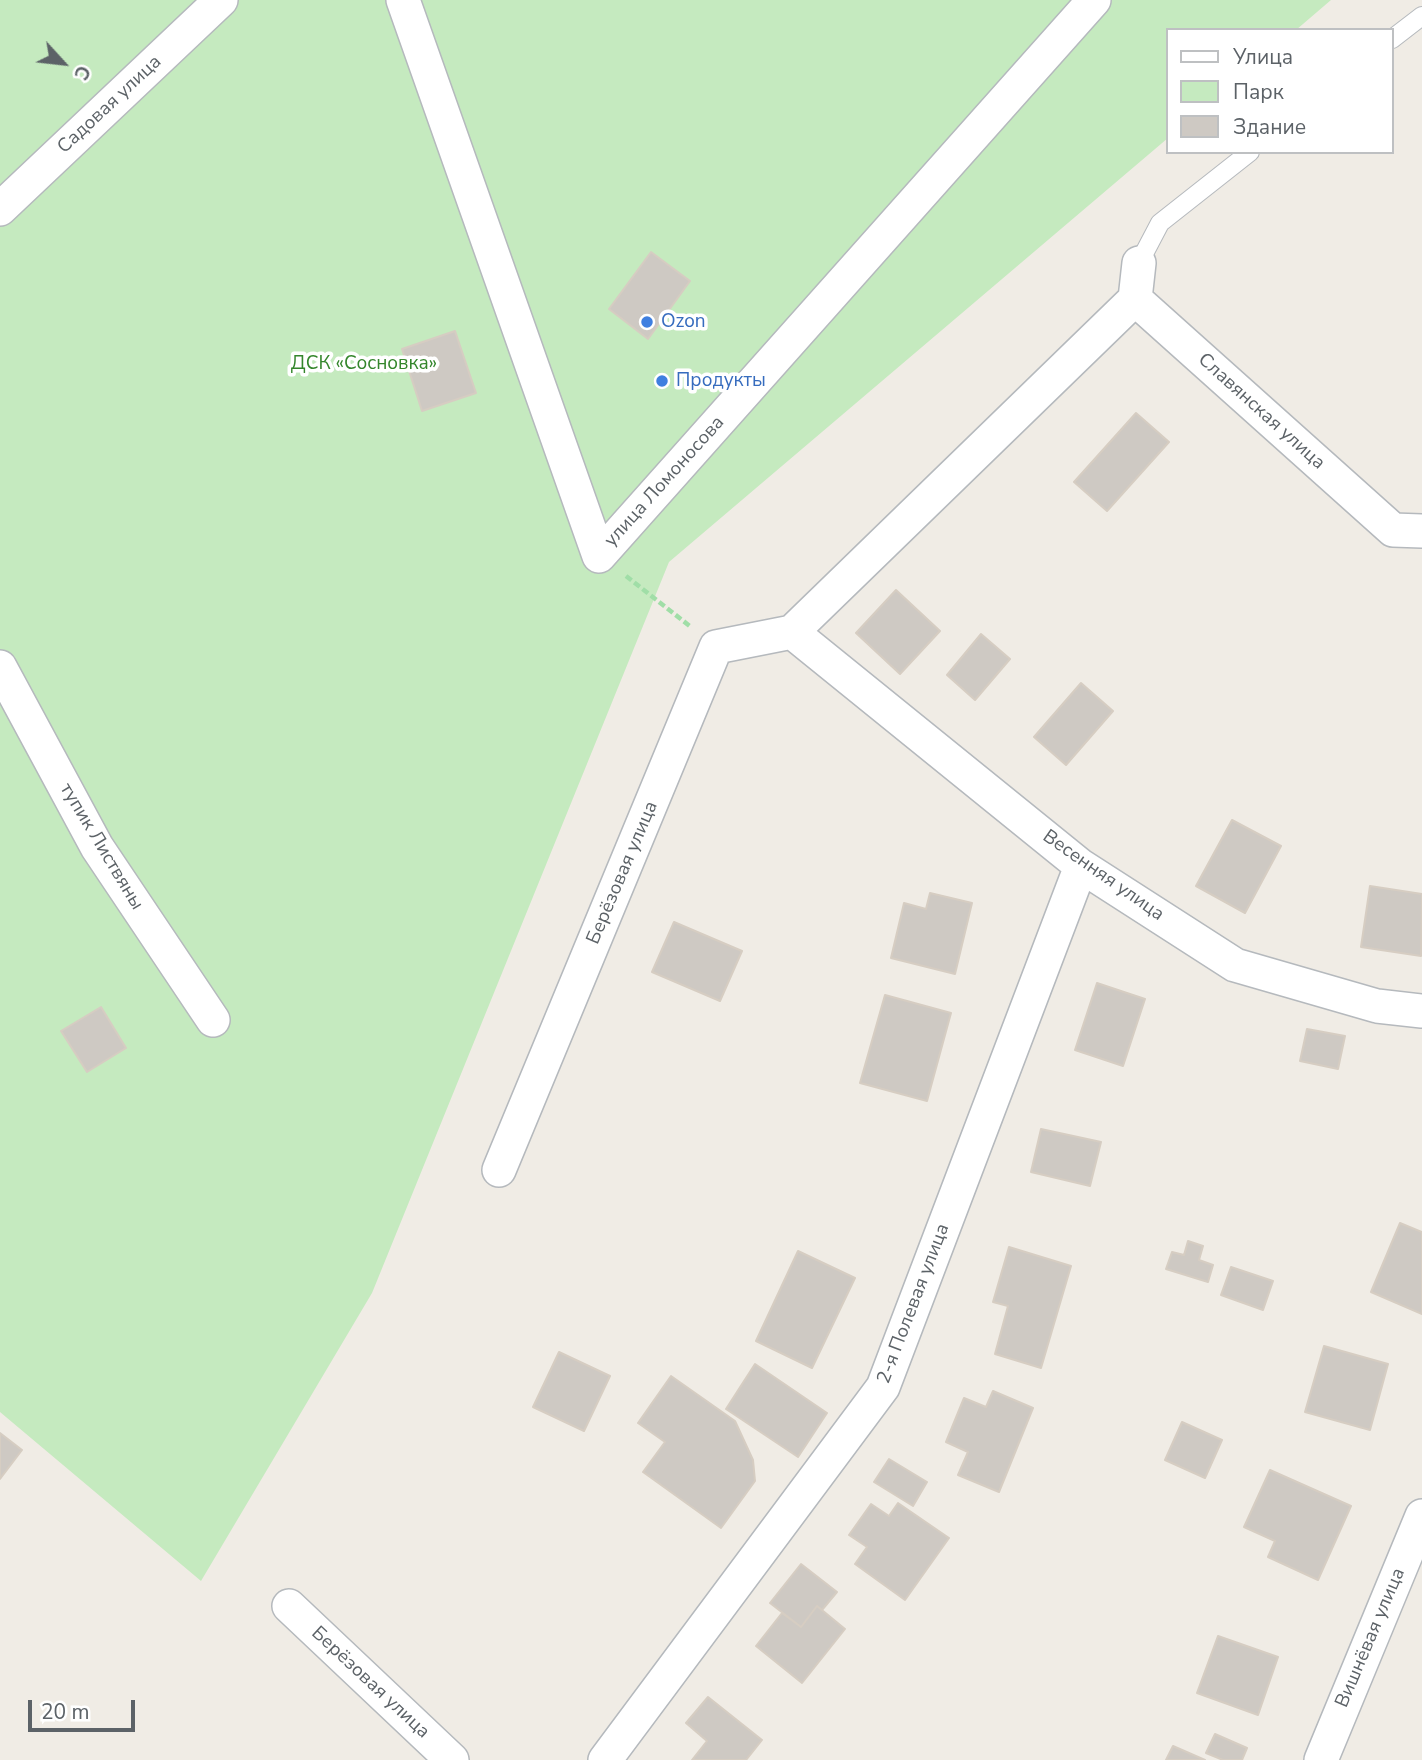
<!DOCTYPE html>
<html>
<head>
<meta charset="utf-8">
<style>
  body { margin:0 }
  #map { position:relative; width:1422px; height:1760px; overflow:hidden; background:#f0ece5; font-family:"Nunito Sans",sans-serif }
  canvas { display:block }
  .legend { position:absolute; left:1166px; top:28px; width:228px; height:126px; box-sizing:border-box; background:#fff; border:2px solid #bec0c2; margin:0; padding:9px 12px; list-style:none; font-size:21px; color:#5c6267 }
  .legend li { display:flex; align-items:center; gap:14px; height:35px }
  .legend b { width:35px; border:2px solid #bec0c2 }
  .north { position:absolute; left:28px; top:28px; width:70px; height:70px; -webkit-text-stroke:5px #fff; paint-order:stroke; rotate:117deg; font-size:19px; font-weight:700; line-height:28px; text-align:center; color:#5c6267 }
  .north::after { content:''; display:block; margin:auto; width:24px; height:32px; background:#5c6267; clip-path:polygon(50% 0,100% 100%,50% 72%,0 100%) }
  .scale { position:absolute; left:28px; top:1700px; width:107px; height:32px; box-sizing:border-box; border:4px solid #5c6267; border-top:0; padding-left:9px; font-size:21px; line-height:24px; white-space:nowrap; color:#5c6267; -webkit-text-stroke:5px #fff; paint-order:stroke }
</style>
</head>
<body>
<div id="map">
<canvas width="1422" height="1760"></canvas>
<ul class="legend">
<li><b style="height:9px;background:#fff"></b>Улица</li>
<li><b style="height:19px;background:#c5eabf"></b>Парк</li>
<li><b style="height:19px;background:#cec9c3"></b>Здание</li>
</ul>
<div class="north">С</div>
<div class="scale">20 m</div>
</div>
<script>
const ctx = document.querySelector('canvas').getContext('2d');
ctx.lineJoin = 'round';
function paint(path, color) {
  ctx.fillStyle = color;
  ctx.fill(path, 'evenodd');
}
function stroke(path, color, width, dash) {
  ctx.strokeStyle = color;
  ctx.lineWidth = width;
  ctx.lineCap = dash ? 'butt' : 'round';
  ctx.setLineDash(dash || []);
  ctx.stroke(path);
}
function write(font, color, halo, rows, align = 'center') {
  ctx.font = font + ' "Nunito Sans",sans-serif';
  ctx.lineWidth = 7;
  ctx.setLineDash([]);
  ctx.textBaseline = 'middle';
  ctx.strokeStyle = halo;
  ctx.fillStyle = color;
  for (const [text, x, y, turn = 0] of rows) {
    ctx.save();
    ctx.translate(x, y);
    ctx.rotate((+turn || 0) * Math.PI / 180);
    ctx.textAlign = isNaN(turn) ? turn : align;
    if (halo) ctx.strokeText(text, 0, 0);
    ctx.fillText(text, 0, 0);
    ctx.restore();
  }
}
paint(new Path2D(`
  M0,0H1331L1296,30H1168V138L669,562L372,1293L201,1581L0,1412Z`), '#c5eabf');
const building = new Path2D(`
  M651,252L690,281L648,339L609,309Z
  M455,331L476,393L422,411L402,349Z
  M1136,413L1169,442L1107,511L1074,482Z
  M896,590L940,631L900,674L856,633Z
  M981,634L1010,659L975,700L947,675Z
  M1081,683L1113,711L1066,765L1034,737Z
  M1232,820L1281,846L1245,913L1196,886Z
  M1370,886L1422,894L1421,956L1361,947Z
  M930,893L972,903L955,974L891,958L904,903L926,909Z
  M674,922L742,951L720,1001L652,972Z
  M1097,983L1145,999L1123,1066L1075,1050Z
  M885,995L951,1013L927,1101L860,1083Z
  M101,1007L126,1048L87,1072L61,1031Z
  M1307,1029L1345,1036L1338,1069L1300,1061Z
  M1041,1129L1101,1142L1090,1186L1031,1172Z
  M1400,1223L1422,1232V1314L1371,1292Z
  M1188,1241L1203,1246L1199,1260L1213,1265L1208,1282L1166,1269L1172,1252L1184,1255Z
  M1009,1247L1071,1266L1041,1368L995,1354L1008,1306L993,1302Z
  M798,1251L855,1278L812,1368L756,1341Z
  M1231,1267L1273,1281L1263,1310L1221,1295Z
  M1324,1346L1388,1364L1370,1430L1305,1412Z
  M559,1352L610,1376L584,1431L533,1407Z
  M755,1364L827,1413L798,1457L726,1409Z
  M671,1376L735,1421L753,1460L755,1481L721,1528L643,1472L665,1442L638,1423Z
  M993,1391L1033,1408L999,1492L958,1475L968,1452L946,1442L964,1398L986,1407Z
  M1182,1422L1222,1440L1205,1478L1165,1460Z
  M0,1433L22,1450L0,1479Z
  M889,1459L927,1482L913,1506L874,1482Z
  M1270,1470L1351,1506L1318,1580L1268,1557L1275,1541L1244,1527Z
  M898,1503L949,1538L905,1600L855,1564L867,1547L849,1535L871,1504L889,1516Z
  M801,1564L837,1592L822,1610L817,1606L801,1627L770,1603Z
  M817,1606L845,1629L802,1683L756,1646L782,1613L801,1627Z
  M1218,1636L1278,1657L1258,1715L1197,1693Z
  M708,1697L762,1740L746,1760H692L707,1741L686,1723Z
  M1215,1734L1247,1748L1242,1760H1223L1206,1753Z
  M1173,1746L1205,1760H1166Z`);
paint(building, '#cec9c3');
stroke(building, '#d6cdc2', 2);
const lane = new Path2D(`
  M1392,39L1422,16
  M1139,263L1160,223L1250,152`);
const street = new Path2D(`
  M403,0L599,556L1094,0
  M0,209L221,0
  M1139,263L1135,299L1393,530L1422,531
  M792,632L1081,866L1235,965L1377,1006L1422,1011
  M792,632L1135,299
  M0,667L97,847L213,1020
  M499,1170L716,647L792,632
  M289,1606L452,1760
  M605,1760L883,1387L1081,866
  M1321,1760L1422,1516`);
stroke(lane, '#b5b9bd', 20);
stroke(street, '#b5b9bd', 36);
stroke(new Path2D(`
  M626,576L691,627`), '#a0dea7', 4.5, [7, 3.5]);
stroke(lane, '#fff', 18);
stroke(street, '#fff', 33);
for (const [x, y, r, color] of [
  [647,322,7,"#3f7fe0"],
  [662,381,7,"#3f7fe0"]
]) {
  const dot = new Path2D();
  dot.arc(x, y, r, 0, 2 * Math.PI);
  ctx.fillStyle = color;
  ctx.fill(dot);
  stroke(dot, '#fff', 2.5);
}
write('19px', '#5c6267', '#fff', [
  ["Садовая улица",110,105,-43],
  ["Славянская улица",1261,412,42],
  ["улица Ломоносова",665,482,-48],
  ["тупик Листвяны",101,847,59],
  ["Берёзовая улица",623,873,-67],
  ["Весенняя улица",1103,876,35],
  ["2-я Полевая улица",914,1304,-69],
  ["Вишнёвая улица",1371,1638,-67],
  ["Берёзовая улица",370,1683,43]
]);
write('19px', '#366cbe', '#fff', [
  ["Ozon",661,322],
  ["Продукты",676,381]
], 'left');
write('19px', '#34862c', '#fff', [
  ["ДСК «Сосновка»",364,364]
]);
</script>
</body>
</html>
